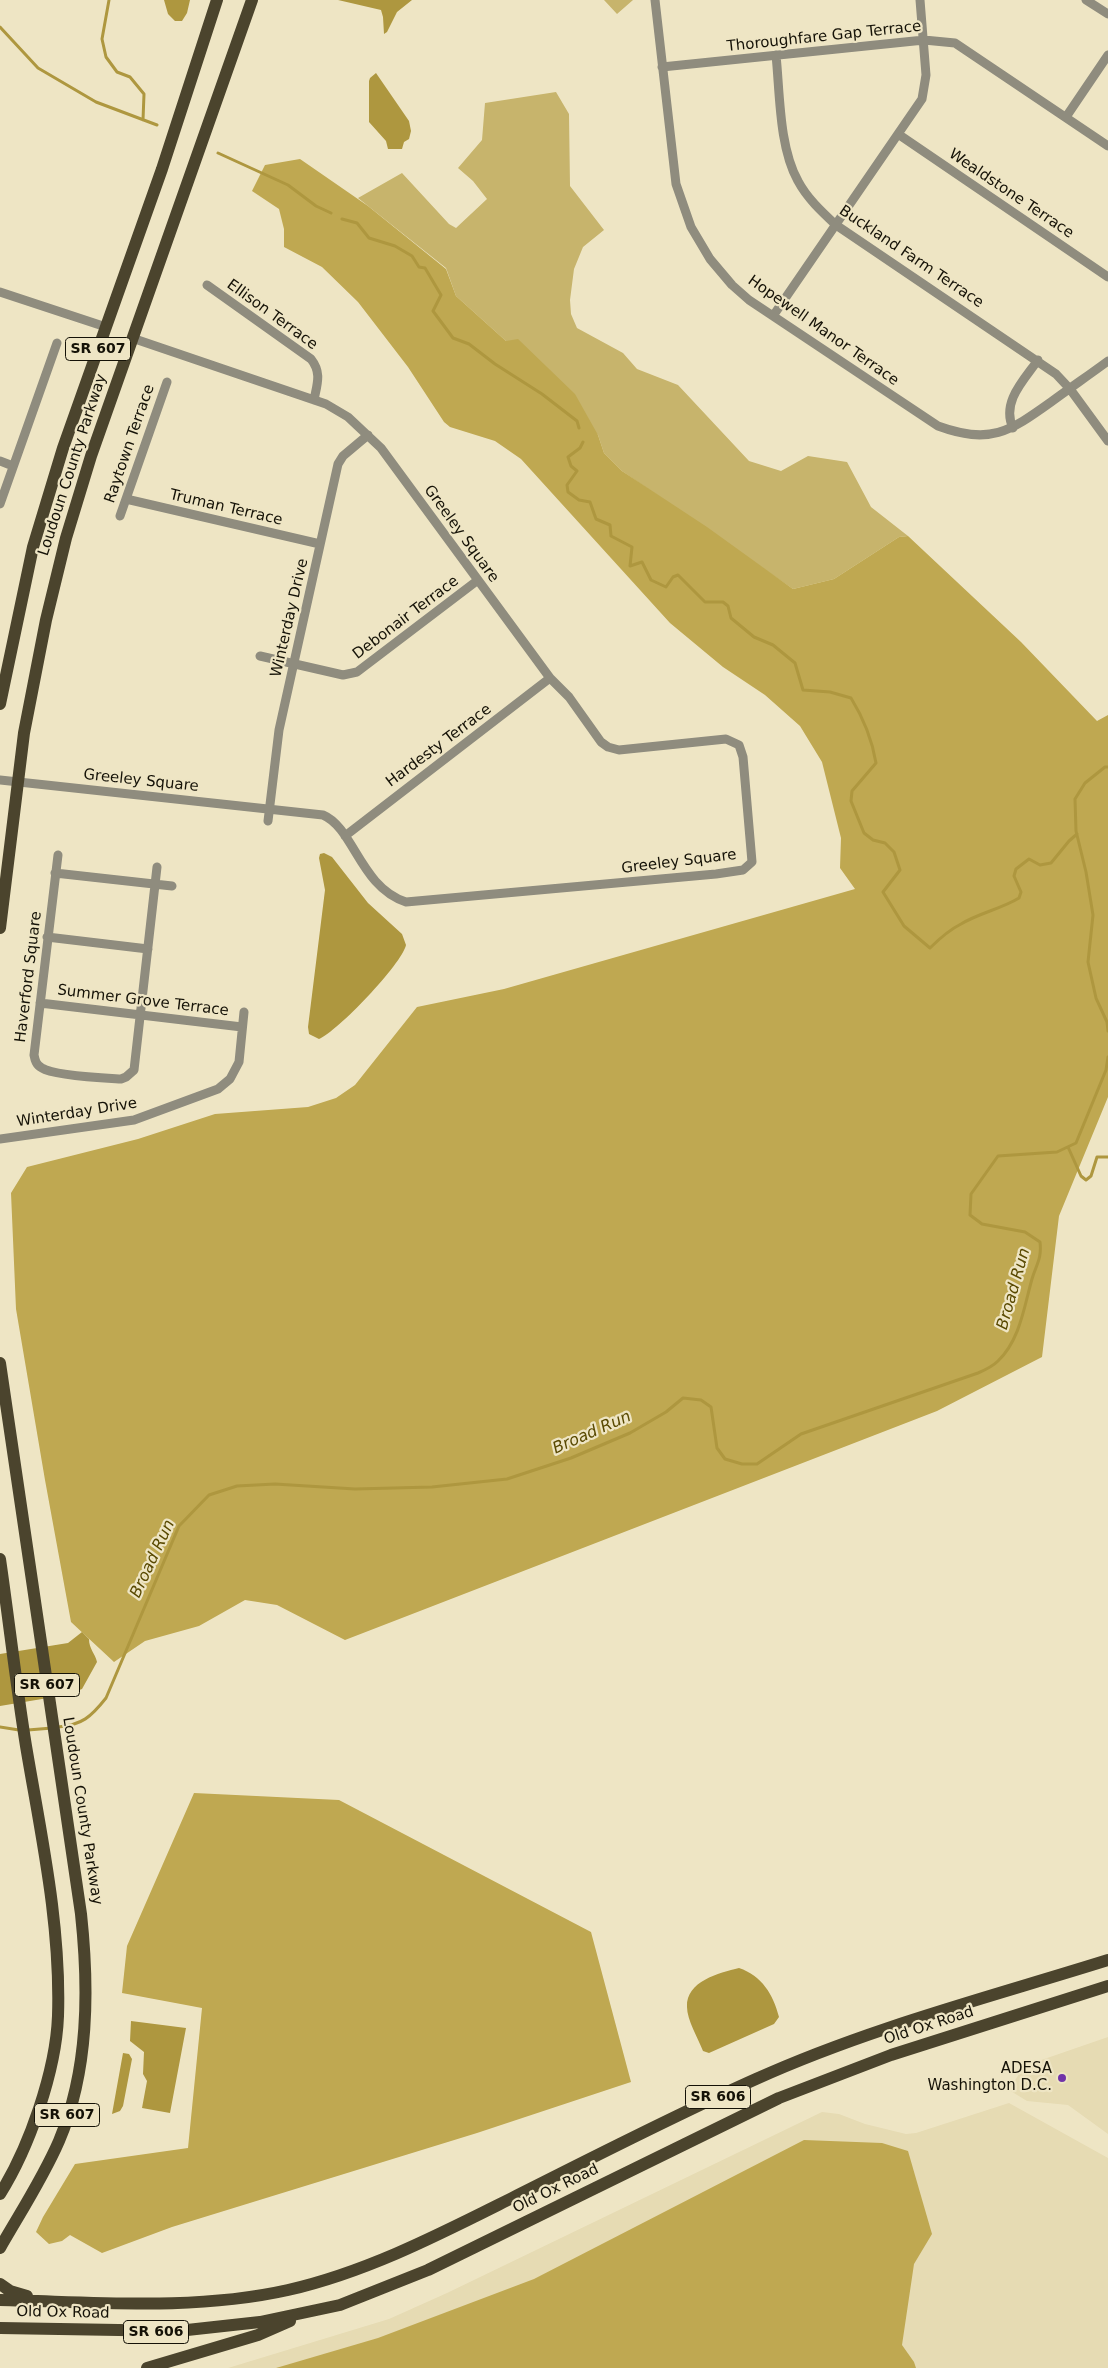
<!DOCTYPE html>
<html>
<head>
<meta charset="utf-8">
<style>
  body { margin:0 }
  canvas { display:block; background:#eee5c4 }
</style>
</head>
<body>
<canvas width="1108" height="2368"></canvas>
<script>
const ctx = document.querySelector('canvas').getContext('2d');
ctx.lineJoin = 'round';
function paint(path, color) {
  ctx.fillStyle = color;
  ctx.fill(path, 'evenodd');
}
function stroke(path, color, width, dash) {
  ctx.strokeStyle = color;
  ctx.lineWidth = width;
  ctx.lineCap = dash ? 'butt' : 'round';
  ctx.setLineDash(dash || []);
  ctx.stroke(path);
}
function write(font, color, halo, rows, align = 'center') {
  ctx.font = font + ' "DejaVu Sans",sans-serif';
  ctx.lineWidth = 4.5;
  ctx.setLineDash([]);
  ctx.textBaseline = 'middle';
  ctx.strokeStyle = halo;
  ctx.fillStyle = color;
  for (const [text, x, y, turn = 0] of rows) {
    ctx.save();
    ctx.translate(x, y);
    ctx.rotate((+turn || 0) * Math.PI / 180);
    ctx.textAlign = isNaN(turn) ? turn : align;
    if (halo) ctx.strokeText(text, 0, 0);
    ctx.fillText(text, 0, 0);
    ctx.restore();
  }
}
paint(new Path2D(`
  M1108,2037V2134L1068,2105L1027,2101L1009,2090L1024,2066Z
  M1009,2103L1108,2158V2368H228L389,2319L447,2293L822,2112L839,2114L865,2124L906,2134L916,2133Z`), '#e6dbb3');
paint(new Path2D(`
  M604,0H633L617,14Z
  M556,92L569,114L570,186L604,230L583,247L574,269L570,300L571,314L577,328L623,353L637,369L678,385L749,461L781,471L808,456L847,462L871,507L908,536L899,537L834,579L793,589L622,471L604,453L598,435L506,341L456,296L446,268L358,198L402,173L449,224L456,228L487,199L473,181L458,168L482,140L485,103Z`), '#c7b46c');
paint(new Path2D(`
  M300,159L368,206L446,269L456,296L506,341L518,339L575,394L598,435L604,453L622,471L707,527L793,589L834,579L899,537L908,536L1021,642L1097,721L1108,715V1097L1059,1216L1042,1357L937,1411L345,1640L277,1605L245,1600L199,1626L145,1641L114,1662L71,1622L45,1480L16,1309L11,1193L27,1167L138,1139L215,1114L308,1107L336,1098L355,1085L417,1007L504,989L855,889L840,868L841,838L822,762L800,726L765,695L723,667L670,623L521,459L495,441L450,427L444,422L408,367L358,302L322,267L284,247V229L279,209L252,191L265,165Z
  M194,1793L339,1800L591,1932L631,2082L477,2133L172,2227L102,2253L70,2235L62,2241L49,2244L36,2232L43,2217L75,2164L188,2148L202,2008L122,1993L127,1946Z
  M804,2140L882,2143L908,2151L932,2234L914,2264L902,2345L914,2362L916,2368H276L378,2338L534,2279Z`), '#bfa851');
paint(new Path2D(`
  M164,0H190L187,13L182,21H175L168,14Z
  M338,0H412L397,12L387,32L384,34L383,17L381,10Z
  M376,73L409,121L411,131L409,139L404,142L402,149H388L386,141L369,122V81L370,78Z
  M324,853L332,857L368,903L402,934L406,945C402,964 337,1032 319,1039L309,1034L308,1027L325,890L319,858L320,854Z
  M82,1632L89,1639C89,1649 95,1653 97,1662L82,1689L66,1695L0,1706V1654L68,1643Z
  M739,1968C762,1976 773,1994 779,2017L774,2024L709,2053L703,2051C698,2038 687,2020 687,2007C686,1981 719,1973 739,1968Z
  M131,2021L186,2028L170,2113L142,2108L147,2081L143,2074L144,2052L130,2041Z
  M123,2053L129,2054L132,2059L123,2106L120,2111L112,2114Z`), '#ae973f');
stroke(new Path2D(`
  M109,0L102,39L106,57L117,72L130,77L144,94L143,120
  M0,27L38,68L96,102L157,125
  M218,153L288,185L316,206L331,213
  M342,219L357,223L369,238L395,246L412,256L419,267L425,268L441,295L433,311L453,338L469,344L495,364L542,394L577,421L579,428
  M583,442L580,448L568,457L571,466L577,471L567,485L568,492L579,500L590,502L596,519L610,525L611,536L632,547L630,566L642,562L651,580L666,587L673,577L678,575L705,602H723L728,606L731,618L754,637L773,645L795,663L803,690L830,692L851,698C864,719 872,739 876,763L852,791L851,801L864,833L873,840L885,843L894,852L900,870L883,892L904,926L930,948C939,939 949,930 961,924C979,913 1001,909 1019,898L1021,892L1014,876L1016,869L1029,859L1040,865L1051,863L1069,841L1077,834
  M1108,767H1105L1085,783L1075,799L1076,831L1086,872L1093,915L1088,962L1096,998L1107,1022L1108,1031
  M1068,1147L1081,1176L1086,1180L1091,1176L1097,1157H1108
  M0,1727L19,1730
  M58,1727C82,1725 91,1717 106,1698L179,1526L209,1495L237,1486L275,1484L355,1489L432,1487L507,1479L571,1458L630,1433L666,1412L683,1398L701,1400L711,1407L717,1448L725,1459L742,1464H757L801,1434L978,1373C985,1370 993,1366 998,1361C1020,1340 1024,1307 1032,1279C1036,1265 1042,1259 1040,1242L1025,1232L982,1224L970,1215L971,1194L998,1156L1057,1152L1076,1143L1106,1070L1108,1057
  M28,1730L52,1728`), '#ae973f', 3);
stroke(new Path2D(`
  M655,0L676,184L691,227L710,259L732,285L749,300L938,426C990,445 1009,432 1051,402C1070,388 1089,375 1108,361
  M1086,0L1108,14
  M776,55C780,94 779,147 798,181C807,198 821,211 836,225L1056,374L1070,389L1108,441
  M662,67L924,40L955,43L1108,146
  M1066,117L1108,55
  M898,134L1108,277
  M207,285L311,359C322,373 317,384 314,400
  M0,292L106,327
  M773,316L922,99L926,75L920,0
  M1013,428C1001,402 1024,380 1038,360
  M0,461L13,466
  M126,499L320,544
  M0,504L57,343
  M120,516L167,382
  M260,656L343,675L357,672L478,580
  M0,780L323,815C354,828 360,887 406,902L716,874L743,870L752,862L743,757L739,745L726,739L619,750L608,747L601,742L569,697L550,678L381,448L348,417L326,404L132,338
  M268,821L279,730L338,464L343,456L368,435
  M345,836L550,678
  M58,855L34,1055C35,1060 36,1065 42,1068C54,1076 104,1078 121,1079L126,1077L134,1070L157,867
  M55,873L172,886
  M47,937L148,949
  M40,1003L242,1027
  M0,1139L134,1120L218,1089L230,1079L239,1062L244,1012`), '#8f8c7e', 9);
stroke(new Path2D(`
  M0,704L33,547L63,448L162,169L217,0
  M0,928L24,733L46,620L66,538L91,456L252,0
  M0,1363L81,1914C89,1989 89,2070 59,2141C43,2178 20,2213 0,2248
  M0,1559C9,1621 16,1684 26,1746C41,1835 61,1925 58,2016C56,2071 29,2148 0,2194
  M0,2284L10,2291L27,2296
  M0,2300C96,2302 194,2311 288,2290C367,2272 440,2234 512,2198C592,2158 673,2116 756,2079C869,2028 990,1997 1108,1960
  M0,2328L178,2331L260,2322L340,2305L428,2270L779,2098L891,2055L1108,1986
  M147,2368L258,2335L290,2321`), '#4b442d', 12);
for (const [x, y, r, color] of [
  [1062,2078,5,"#7133a8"]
]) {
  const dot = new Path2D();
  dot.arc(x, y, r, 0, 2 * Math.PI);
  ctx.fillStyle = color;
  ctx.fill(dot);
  stroke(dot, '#eee5c4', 2);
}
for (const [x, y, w] of [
  [98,349,65],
  [47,1685,65],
  [718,2097,65],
  [67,2115,65],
  [156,2332,65]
]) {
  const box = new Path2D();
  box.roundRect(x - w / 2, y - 11.5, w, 23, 4);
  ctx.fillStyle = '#eee5c4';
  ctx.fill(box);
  stroke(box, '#151207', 1);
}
write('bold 14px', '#151207', null, [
  ["SR 607",98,349],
  ["SR 607",47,1685],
  ["SR 606",718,2097],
  ["SR 607",67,2115],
  ["SR 606",156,2332]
]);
write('15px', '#151207', '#eee5c4', [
  ["Thoroughfare Gap Terrace",824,37,-6],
  ["Wealdstone Terrace",1011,194,34],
  ["Buckland Farm Terrace",911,257,34],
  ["Ellison Terrace",272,315,36],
  ["Hopewell Manor Terrace",823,331,35],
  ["Raytown Terrace",130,444,-71],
  ["Loudoun County Parkway",73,465,-72],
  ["Truman Terrace",226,508,13],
  ["Greeley Square",461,534,54],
  ["Winterday Drive",290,618,-77],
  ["Debonair Terrace",406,618,-37],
  ["Hardesty Terrace",439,746,-37],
  ["Greeley Square",141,781,6],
  ["Greeley Square",679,862,-7],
  ["Haverford Square",29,977,-83],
  ["Summer Grove Terrace",143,1001,7],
  ["Winterday Drive",77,1113,-9],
  ["Loudoun County Parkway",82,1811,81],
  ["Old Ox Road",929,2026,-18],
  ["Old Ox Road",556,2189,-26],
  ["Old Ox Road",63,2313,1]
]);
write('15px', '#151207', '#eee5c4', [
  ["ADESA",1052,2069],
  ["Washington D.C.",1052,2086]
], 'right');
write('italic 16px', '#594900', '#eee5c4', [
  ["Broad Run",1014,1289,-74],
  ["Broad Run",592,1433,-24],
  ["Broad Run",153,1559,-65]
]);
</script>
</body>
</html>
